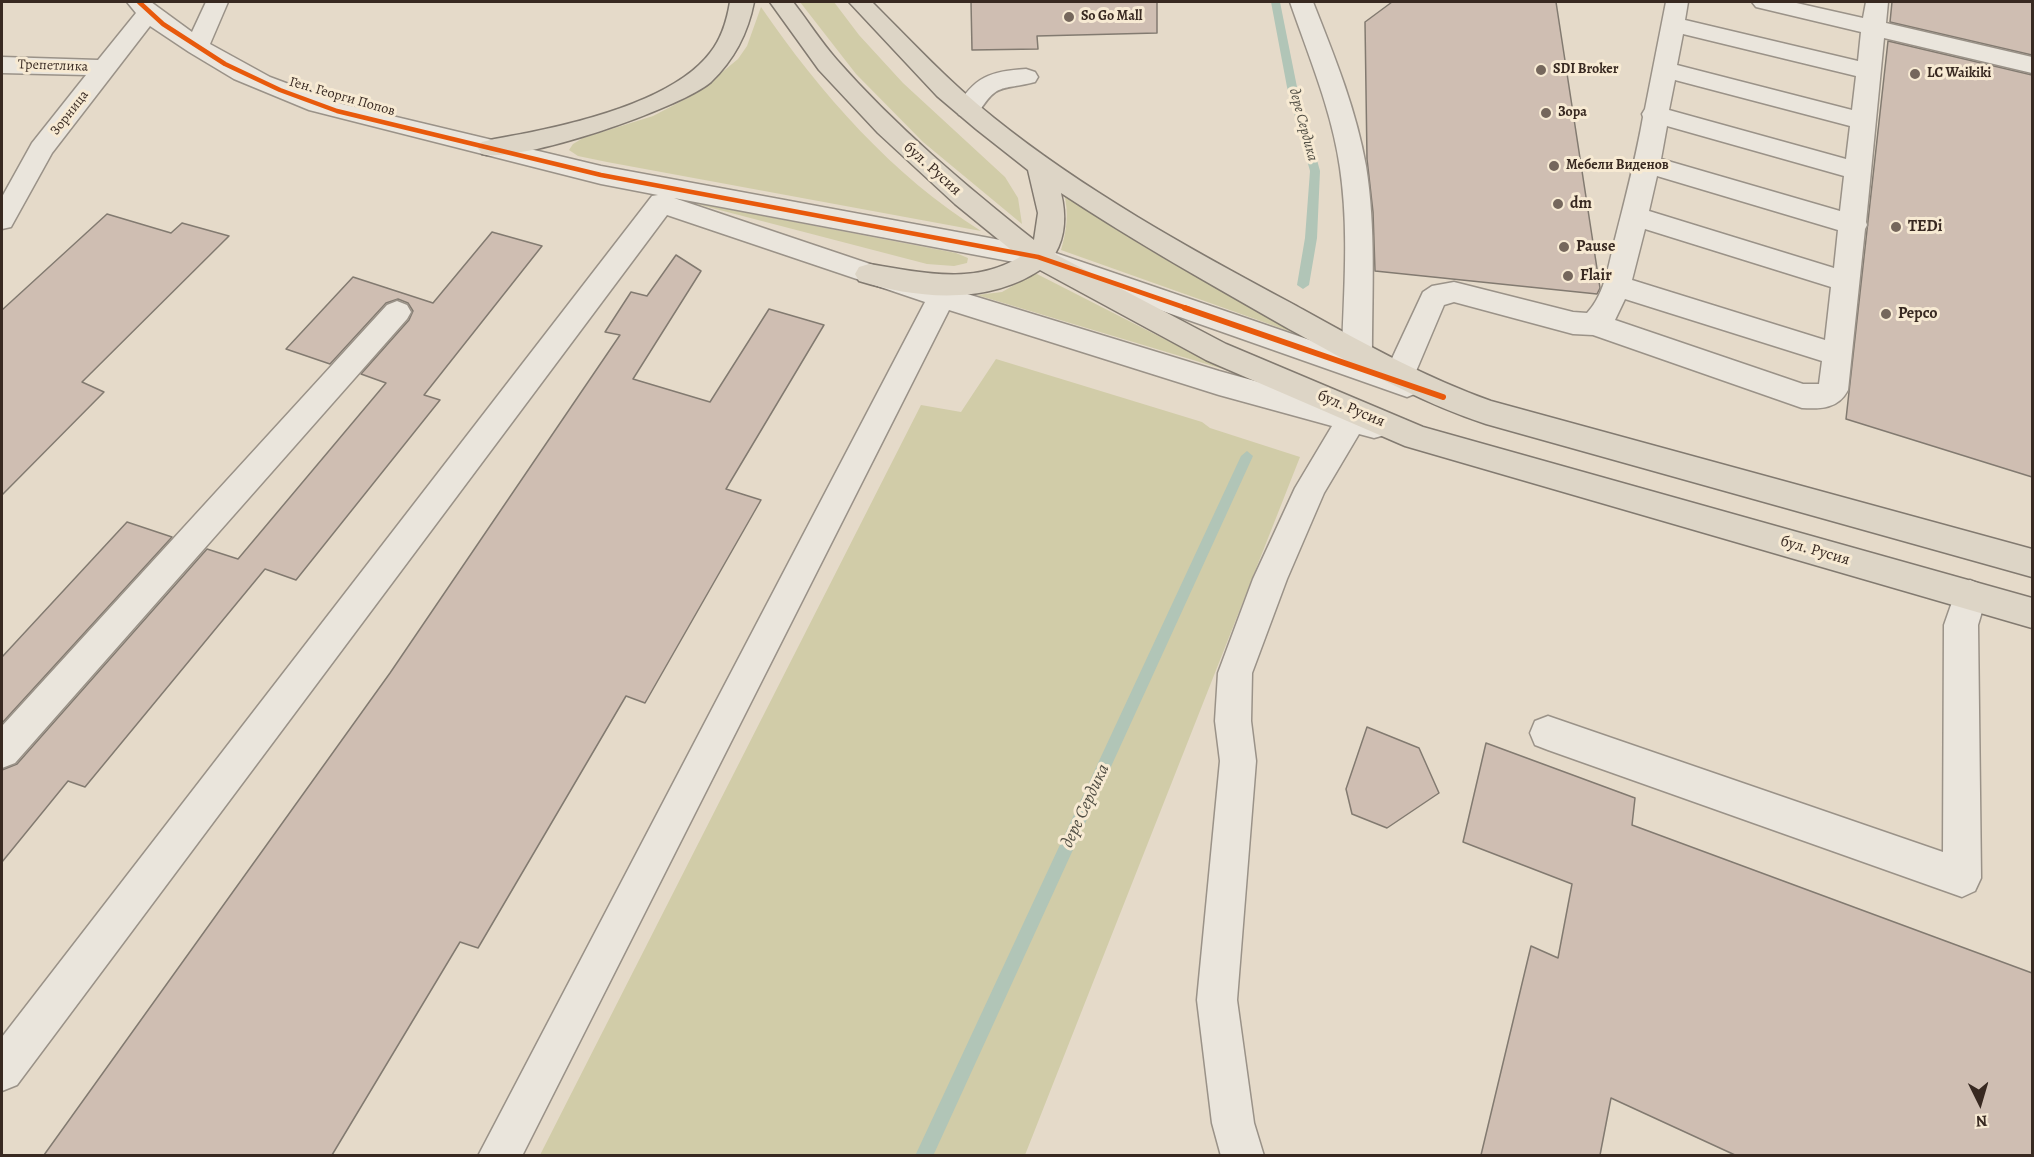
<!DOCTYPE html>
<html>
<head>
<meta charset="utf-8">
<style>
  body { margin:0 }
  #map { position:relative; width:2034px; height:1157px; overflow:hidden; background:#e5dac9; font-family:Alegreya,serif }
  canvas { display:block }
  .frame { position:absolute; inset:0; border:3px solid #382921; pointer-events:none }
  .north { position:absolute; left:1950px; top:1073px; width:60px; height:60px; -webkit-text-stroke:4px #f7ead3; paint-order:stroke; rotate:175deg; font-size:16px; font-weight:700; line-height:24px; text-align:center; color:#382921 }
  .north::after { content:''; display:block; margin:auto; width:21px; height:27px; background:#382921; clip-path:polygon(50% 0,100% 100%,50% 72%,0 100%) }
</style>
</head>
<body>
<div id="map">
<canvas width="2034" height="1157"></canvas>
<div class="frame"></div>
<div class="north">N</div>
</div>
<script>
const ctx = document.querySelector('canvas').getContext('2d');
ctx.lineJoin = 'round';
function paint(path, color) {
  ctx.fillStyle = color;
  ctx.fill(path, 'evenodd');
}
function stroke(path, color, width, dash) {
  ctx.strokeStyle = color;
  ctx.lineWidth = width;
  ctx.lineCap = dash ? 'butt' : 'round';
  ctx.setLineDash(dash || []);
  ctx.stroke(path);
}
function write(font, color, halo, rows, align = 'center') {
  ctx.font = font + ' Alegreya,serif';
  ctx.lineWidth = 6;
  ctx.setLineDash([]);
  ctx.textBaseline = 'middle';
  ctx.strokeStyle = halo;
  ctx.fillStyle = color;
  for (const [text, x, y, turn = 0] of rows) {
    ctx.save();
    ctx.translate(x, y);
    ctx.rotate((+turn || 0) * Math.PI / 180);
    ctx.textAlign = isNaN(turn) ? turn : align;
    if (halo) ctx.strokeText(text, 0, 0);
    ctx.fillText(text, 0, 0);
    ctx.restore();
  }
}
paint(new Path2D(`
  M800,2H834L859,35L903,83L1005,177L1018,198L1022,224L923,142L856,74Z
  M761,7C820,93 893,176 981,231L607,162L578,156L569,150L573,144L583,138L653,116L697,93L738,59L747,46Z
  M1064,193C1143,252 1231,297 1321,338L1317,341L1061,250C1067,229 1069,214 1064,193Z
  M685,201L956,253L968,258L967,263L954,266L927,264Z
  M1035,273L1223,369L977,295L1002,292Z
  M996,359L1202,422L1210,428L1300,457L1025,1155H540L921,405L961,412Z`), '#d1cca8');
paint(new Path2D(`
  M1271,2H1280L1297,87L1320,171L1317,238L1309,285L1303,289L1297,285L1305,238L1310,171L1287,87Z
  M1247,451L1253,456L933,1156H915L1241,456Z`), '#b1c5b7');
const building = new Path2D(`
  M971,2H1157V33L1037,36L1038,49L972,50Z
  M1392,2H1556L1600,288L1597,294L1375,271L1373,212L1367,159L1365,22Z
  M1892,2H2032V55L1890,22Z
  M1888,41L2032,75V477L1846,419Z
  M107,214L171,233L182,223L229,236L82,382L104,392L2,495V310Z
  M492,232L542,246L424,395L440,400L296,580L265,569L85,787L68,781L2,862V770L17,764L207,549L238,559L386,383L361,374L409,320L413,311L408,303L398,299L386,303L330,364L286,349L353,277L433,303Z
  M676,255L701,271L633,379L710,402L769,309L824,325L726,489L761,500L645,703L626,696L478,948L460,942L332,1155H44L390,673L620,335L605,332L631,292L647,296Z
  M127,522L172,537L2,723V657Z
  M1367,727L1419,748L1439,793L1387,828L1352,814L1346,789Z
  M1486,743L1635,798L1632,825L2032,973V1155H1735L1611,1098L1600,1155H1481L1531,946L1558,958L1572,884L1463,842Z`);
paint(building, '#cfbeb2');
stroke(building, '#827a70', 1.5);
const minor = new Path2D(`
  M127,2H151L192,32L206,2H228L210,44L270,77L342,104L601,166L1038,247L1342,351C1344,290 1349,229 1340,168C1332,111 1309,57 1290,2H1313C1334,55 1356,109 1366,166C1376,228 1372,291 1372,353L1368,360L1388,367L1423,292L1432,286L1454,282L1573,312L1587,313C1606,293 1609,261 1616,235C1626,196 1636,157 1643,117L1642,114L1645,109L1666,2H1688L1685,20L1858,61L1861,32L1756,7L1752,2H1792L1863,18L1866,2H1888L1886,23L2032,57V73L1884,38L1866,222L1867,225L1865,229L1848,390C1838,409 1821,409 1802,408L1593,335L1573,334L1454,302L1444,305L1414,376L1417,377L1422,385L1417,393L1407,397L1035,266L674,198L879,267L1219,371L1385,417L1389,426L1385,435L1374,438L1359,434L1324,493L1287,579L1252,673L1251,721L1256,761L1237,1000L1254,1123L1264,1156H1221L1212,1123L1197,1000L1220,761L1215,721L1218,673L1253,579L1295,488L1332,426L1219,395L949,310L522,1156H478L925,302L667,215L17,1085L2,1091V1037L652,196L658,195L601,184L309,110L234,79L189,52L150,26L52,153L11,227L2,229V197L32,143L86,75L2,73V57L98,60L136,13ZM1683,34L1856,76L1852,110L1677,65ZM1675,80L1850,126L1846,159L1669,110ZM1667,126L1844,176L1840,211L1661,159ZM1657,176L1838,230L1834,268L1649,211ZM1645,229L1831,287L1825,340L1632,280ZM1625,299L1822,361L1819,384H1803L1615,320Z
  M1026,69L1035,72L1038,77L1035,82C1001,91 998,81 977,115L968,117L959,115L956,109C973,77 991,71 1026,69Z
  M397,301L407,305L411,312L407,319L15,763L2,768V726L387,305Z
  M1970,580L1982,585L1987,595L1978,625L1981,878L1975,891L1962,897L1548,750L1535,745L1530,733L1535,721L1548,716L1943,852L1944,625L1958,585Z`);
const major = new Path2D(`
  M730,2H754C748,33 734,60 711,82C681,108 519,164 482,154L478,148L482,142C497,138 512,136 527,133C582,122 675,99 710,53C722,38 727,20 730,2Z
  M770,2H793C808,21 821,42 837,60C896,127 965,185 1034,240L1038,213L1028,170L976,129L937,96L849,2H872C912,42 950,83 994,118C1085,191 1188,248 1291,303C1356,339 1421,376 1491,401L2032,549V577L1486,424C1416,401 1353,364 1289,329C1212,285 1135,242 1061,193C1066,214 1066,235 1055,254L1226,344L1423,427L2032,598V628L1405,446L1206,360L1040,270C987,305 917,299 859,281L855,274L859,267L869,264C921,272 972,286 1020,257L955,204L878,133L819,70Z`);
stroke(minor, '#9a9288', 3);
stroke(major, '#827a70', 3);
paint(minor, '#eae5dc');
paint(major, '#ddd5c6');
stroke(new Path2D(`
  M139,2L163,24L225,64L280,90L337,111L601,175L1038,257L1189,309`), '#e8590c', 4.5);
stroke(new Path2D(`
  M1185,308L1443,397`), '#e8590c', 6);
for (const [x, y, r, color] of [
  [1069,17,6,"#75675c"],
  [1541,70,6,"#75675c"],
  [1915,74,6,"#75675c"],
  [1546,113,6,"#75675c"],
  [1554,166,6,"#75675c"],
  [1558,204,6,"#75675c"],
  [1896,227,6,"#75675c"],
  [1564,247,6,"#75675c"],
  [1568,276,6,"#75675c"],
  [1886,314,6,"#75675c"]
]) {
  const dot = new Path2D();
  dot.arc(x, y, r, 0, 2 * Math.PI);
  ctx.fillStyle = color;
  ctx.fill(dot);
  stroke(dot, '#f7ead3', 2);
}
write('bold 14px', '#382921', '#f7ead3', [
  ["So Go Mall",1081,17],
  ["SDI Broker",1553,70],
  ["LC Waikiki",1927,74],
  ["Зора",1558,113],
  ["Мебели Виденов",1566,166]
], 'left');
write('14px', '#382921', '#f7ead3', [
  ["Трепетлика",53,66,2],
  ["Ген. Георги Попов",342,97,16],
  ["Зорница",70,113,-52]
]);
write('italic 15px', '#514e44', '#f7ead3', [
  ["дере Сердика",1303,125,75]
]);
write('16px', '#382921', '#f7ead3', [
  ["бул. Русия",932,169,42],
  ["бул. Русия",1351,409,23],
  ["бул. Русия",1815,551,16]
]);
write('bold 16px', '#382921', '#f7ead3', [
  ["dm",1570,204],
  ["TEDi",1908,227],
  ["Pause",1576,247],
  ["Flair",1580,276],
  ["Pepco",1898,314]
], 'left');
write('italic 18px', '#514e44', '#f7ead3', [
  ["дере Сердика",1086,806,-65]
]);
</script>
</body>
</html>
